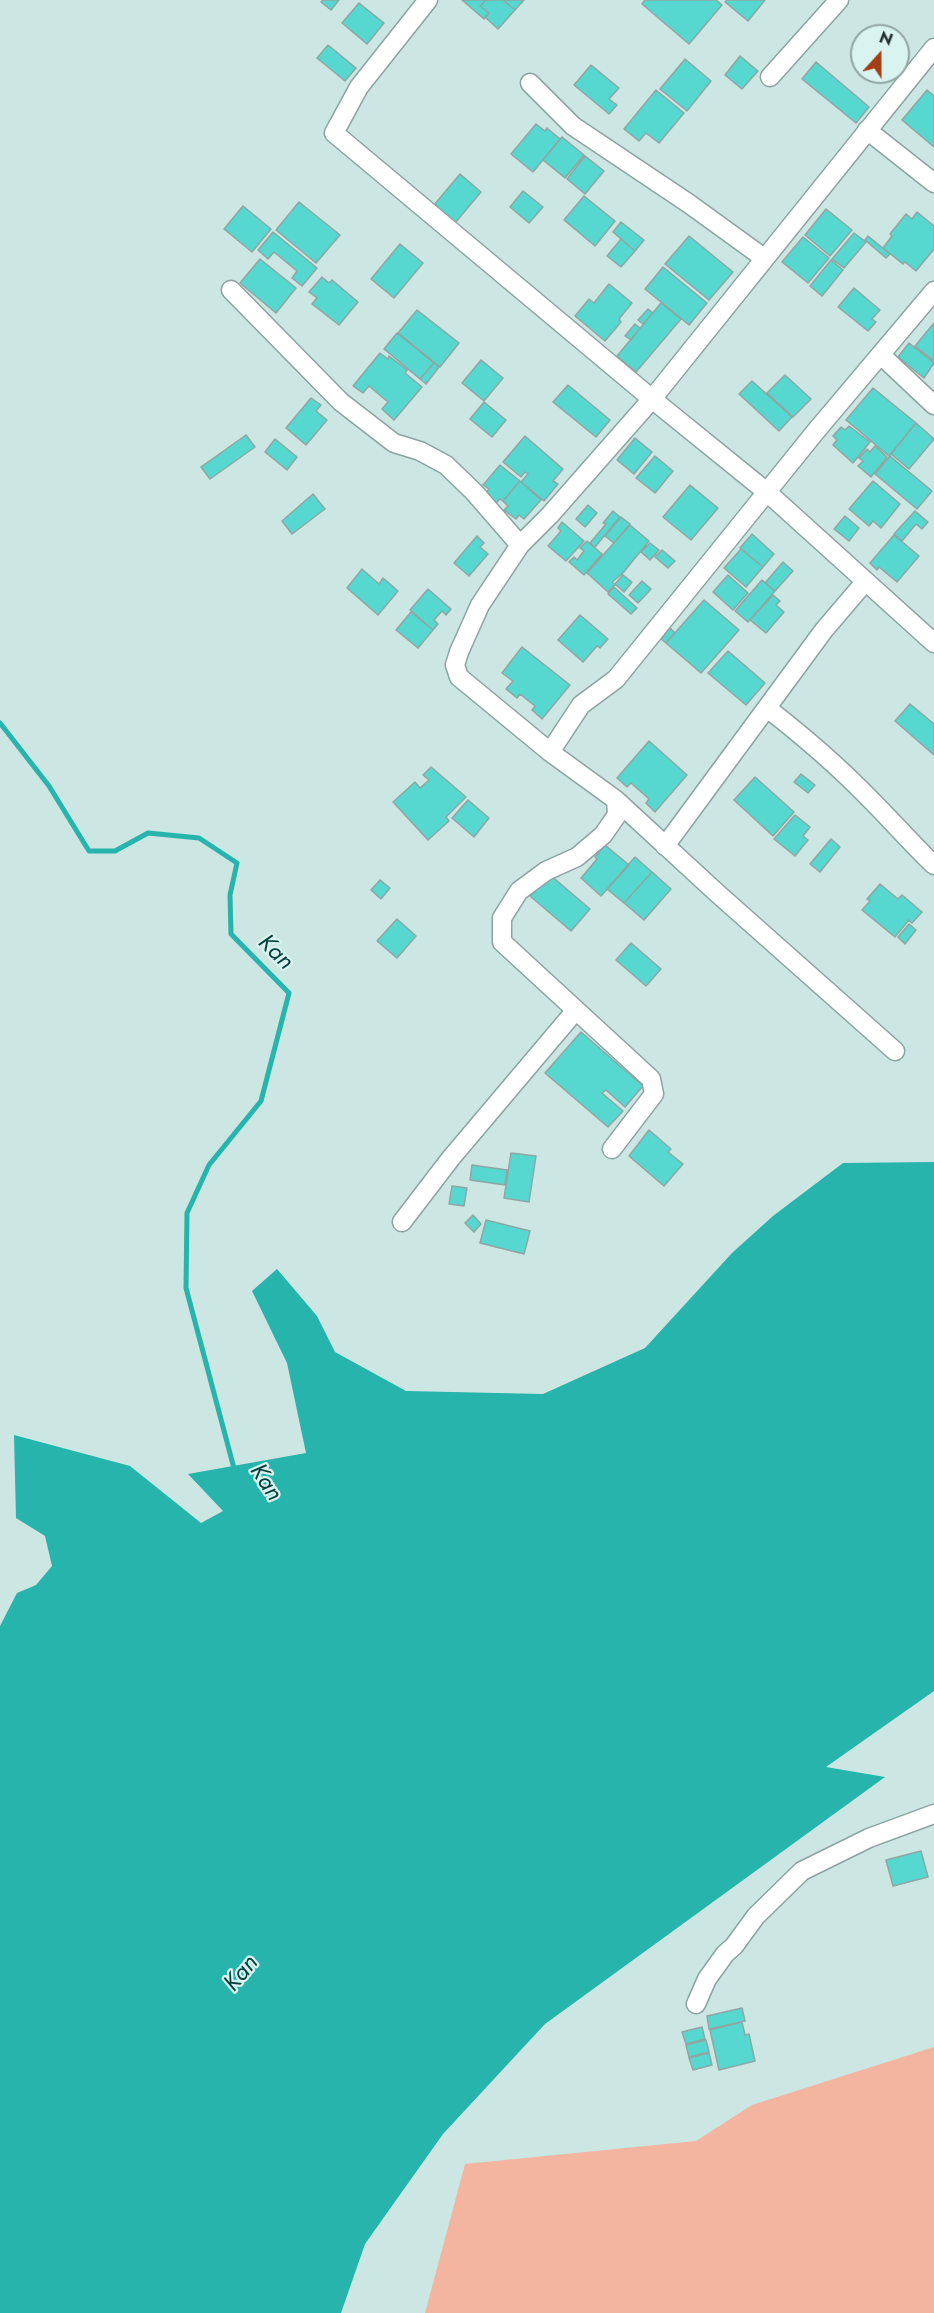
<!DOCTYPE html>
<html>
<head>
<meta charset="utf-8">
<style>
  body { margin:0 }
  #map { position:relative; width:934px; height:2313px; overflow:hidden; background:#cce6e3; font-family:Jost,sans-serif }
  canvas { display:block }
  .north { position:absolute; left:850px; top:24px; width:60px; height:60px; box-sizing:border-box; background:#d9f3f0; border:2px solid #91a5a2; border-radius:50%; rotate:21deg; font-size:16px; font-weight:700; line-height:24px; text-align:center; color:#252f2e }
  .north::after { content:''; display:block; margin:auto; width:21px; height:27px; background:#a43e16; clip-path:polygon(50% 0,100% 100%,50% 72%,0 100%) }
</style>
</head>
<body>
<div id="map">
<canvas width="934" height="2313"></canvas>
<div class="north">N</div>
</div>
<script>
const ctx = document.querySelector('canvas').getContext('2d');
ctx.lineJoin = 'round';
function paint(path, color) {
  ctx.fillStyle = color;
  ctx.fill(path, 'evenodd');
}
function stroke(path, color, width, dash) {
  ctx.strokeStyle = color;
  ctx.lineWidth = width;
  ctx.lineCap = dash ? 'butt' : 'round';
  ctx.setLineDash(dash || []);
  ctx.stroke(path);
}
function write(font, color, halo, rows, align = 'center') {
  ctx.font = font + ' Jost,sans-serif';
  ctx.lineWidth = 4.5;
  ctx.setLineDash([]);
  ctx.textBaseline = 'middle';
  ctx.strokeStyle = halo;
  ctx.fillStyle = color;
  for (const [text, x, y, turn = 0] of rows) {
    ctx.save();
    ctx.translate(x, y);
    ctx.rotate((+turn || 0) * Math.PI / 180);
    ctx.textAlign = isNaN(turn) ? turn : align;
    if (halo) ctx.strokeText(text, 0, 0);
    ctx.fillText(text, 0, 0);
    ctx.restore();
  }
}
paint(new Path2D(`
  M934,2047V2313H425L465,2164L696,2141L752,2105Z`), '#f4b5a0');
paint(new Path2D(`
  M934,1162V1691L826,1767L885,1777L545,2024L443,2134L365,2244L341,2313H0V1626L17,1593L36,1585L52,1566L45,1536L16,1518L14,1435L130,1466L201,1523L223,1511L188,1474L306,1453L287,1363L252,1291L277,1269L317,1316L335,1352L406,1391L543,1394L645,1348L732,1253L773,1216L843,1163Z`), '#26b4ac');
stroke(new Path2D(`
  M0,723L49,786L89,851H115L148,833L199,838L237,863L230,895L231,934L289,993L261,1101L209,1165L187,1213L186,1288L235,1472`), '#26b4ac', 5);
const building = new Path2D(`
  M323,0H339L331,10L321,2Z
  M462,0H486L480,6L489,13L484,19Z
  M486,0H503L515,10L498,29L485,17L489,13L480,6Z
  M503,0H524L515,10Z
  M645,0H716L722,5L689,44L642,4Z
  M727,0H765L748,21L725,2Z
  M359,3L384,23L367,44L342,23Z
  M328,45L356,68L345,81L317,58Z
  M740,56L758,71L742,89L725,75Z
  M685,59L711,81L687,111L660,89Z
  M816,62L869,107L856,123L802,79Z
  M591,65L619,88L609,99L617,105L609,114L574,85Z
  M656,90L684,113L659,143L646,133L639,141L624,129Z
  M927,90L934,96V147L902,120Z
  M536,124L545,131L547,128L560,139L533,172L511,154Z
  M562,137L584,155L565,178L543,160Z
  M585,156L604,171L585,194L567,179Z
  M460,174L481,192L455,223L434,205Z
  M523,191L543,207L529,223L510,207Z
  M584,196L615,221L595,246L564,220Z
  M299,202L340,235L316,263L276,230Z
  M243,206L271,229L252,252L224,229Z
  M826,209L852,230L830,256L805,235Z
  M917,212L934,226V249L916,271L905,262L903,264L883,248L892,236L890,234L906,214L912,219Z
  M621,222L644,240L635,251L613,232Z
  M273,232L317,268L302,286L292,278L297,271L274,252L268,259L258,250Z
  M854,233L866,242L844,268L832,259Z
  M689,236L733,272L709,300L665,264Z
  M868,236L890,254L886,258L865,240Z
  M803,237L829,258L808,283L782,262Z
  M621,239L635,251L621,267L607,256Z
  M400,244L423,263L394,298L371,279Z
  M260,259L296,288L276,313L240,283Z
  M831,260L843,270L822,296L810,286Z
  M663,267L707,303L689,325L645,289Z
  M322,277L329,283L332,280L358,302L339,325L312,304L317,298L309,292Z
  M609,284L632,303L619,319L621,322L605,341L575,316L589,299L594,303Z
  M854,288L880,310L872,319L876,322L868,331L838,307Z
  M661,303L681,319L636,372L617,356Z
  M648,309L653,313L643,324L638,320Z
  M417,310L459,343L440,367L398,333Z
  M934,323V361L915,346Z
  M635,324L640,328L631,340L625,336Z
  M397,333L434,363L420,379L384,349Z
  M909,343L934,363L924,378L898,357Z
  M380,353L388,359L389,356L407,370L405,373L422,387L394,420L382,409L388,402L369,386L363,393L353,386Z
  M481,360L503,378L484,401L462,383Z
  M434,363L439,367L426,384L420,379Z
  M785,375L811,399L793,417L767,393Z
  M752,381L792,417L779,431L739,394Z
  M568,385L610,420L596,437L553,402Z
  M873,388L916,423L889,456L846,420Z
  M311,398L321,405L316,411L327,420L306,445L286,428Z
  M484,402L506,420L492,437L470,419Z
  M916,423L934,439L909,469L891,454Z
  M849,426L870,442L853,463L833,445L837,440L833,436L841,427L845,430Z
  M246,435L255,447L210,479L201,467Z
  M525,436L563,469L553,481L558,484L544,501L521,482L528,474L525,472L521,477L503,462Z
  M635,438L652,452L634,474L617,460Z
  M275,439L297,457L287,470L265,452Z
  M875,446L887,457L871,477L858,466L863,461L859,458L867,449L870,452Z
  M655,456L673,471L655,493L636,478Z
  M890,456L932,491L917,509L875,474Z
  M500,465L520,481L503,501L500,499L496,503L485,494L489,489L483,485Z
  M520,481L541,500L524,519L519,515L516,519L504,510L508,506L503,501Z
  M873,481L900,504L881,528L873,521L869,526L849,509Z
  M690,485L718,508L691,540L663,517Z
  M313,494L325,509L292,534L282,521Z
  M588,505L597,513L585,527L576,519Z
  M613,511L620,517L595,547L590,543L606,524L603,523Z
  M915,511L928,522L922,529L916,524L902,541L894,534Z
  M845,516L859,528L849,541L834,529Z
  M621,517L630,524L614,543L605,536Z
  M562,522L584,541L566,561L548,546L561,531L558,528Z
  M630,525L649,541L622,574L612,582L615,584L608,592L587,573Z
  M752,534L774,554L763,567L740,548Z
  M894,535L919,556L897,582L879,567L877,570L870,563Z
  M477,536L484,543L480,547L488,554L469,576L454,563Z
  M587,541L602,554L584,575L569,562L574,557L577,560L584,551L580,548Z
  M650,543L659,550L650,560L641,552Z
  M741,549L763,567L746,587L724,568Z
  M662,550L675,561L668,568L655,557Z
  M783,562L793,571L775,591L765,583Z
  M362,569L379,584L383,578L398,591L378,615L347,588Z
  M623,575L632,582L624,592L615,584Z
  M728,575L748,593L733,610L713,592Z
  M762,580L775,591L748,622L735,611Z
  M642,581L651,589L638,603L629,595Z
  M614,587L637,608L631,614L608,594Z
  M428,589L451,609L446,615L442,611L434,620L438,624L433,630L410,610Z
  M773,595L780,601L776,605L784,612L766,633L750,620Z
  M704,600L739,630L701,673L666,643Z
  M411,612L433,630L418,648L396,630Z
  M580,615L608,639L600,648L597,646L583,662L558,640Z
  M670,628L675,633L666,643L661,639Z
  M522,647L570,685L542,719L532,710L535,706L520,694L517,698L506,689L513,681L502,673Z
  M728,651L765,683L746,705L708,673Z
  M910,704L934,724V755L895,721Z
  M649,741L687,775L655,812L646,803L649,799L631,783L627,787L617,778Z
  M431,767L466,797L446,817L449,821L428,840L393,802L415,782L420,788L429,780L423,775Z
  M801,774L815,785L808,793L794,782Z
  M755,777L794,812L773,836L734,800Z
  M468,800L489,818L474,837L452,818Z
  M795,815L810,827L803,836L808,840L795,856L774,839Z
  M831,839L840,847L820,872L810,864Z
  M605,845L629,865L601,896L581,878L597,859L595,857Z
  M635,857L652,872L624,903L607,889Z
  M652,872L671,889L644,920L624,903Z
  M549,874L590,909L571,931L530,896Z
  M380,880L390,888L381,899L371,890Z
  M880,884L898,899L902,895L922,912L912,923L909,920L895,937L862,910L870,901L867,899Z
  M397,919L416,936L397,958L377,941Z
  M909,924L916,930L905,944L898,937Z
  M631,943L661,969L646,986L616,960Z
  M581,1032L643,1086L625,1107L606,1090L602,1093L623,1111L608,1127L545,1073Z
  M649,1130L671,1149L668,1152L683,1164L664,1186L629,1156Z
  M511,1153L536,1156L529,1202L504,1198Z
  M472,1165L507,1170L505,1185L470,1180Z
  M452,1186L467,1188L464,1206L449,1204Z
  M473,1215L481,1224L474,1232L465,1223Z
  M486,1220L530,1231L524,1254L480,1243Z
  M921,1851L928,1877L893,1886L886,1860Z
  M742,2008L745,2021L709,2029L707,2016Z
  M742,2022L745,2035L749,2034L755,2061L719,2070L710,2030Z
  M702,2027L705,2039L686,2044L682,2032Z
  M706,2040L709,2052L689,2057L686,2045Z
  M709,2053L712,2065L693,2070L689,2058Z`);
paint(building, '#56d7cf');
stroke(building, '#8ea7a4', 1.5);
const street = new Path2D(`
  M428,0L359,87L334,133L652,399L768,493L934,643
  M770,77L839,0
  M530,83L573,126L688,203L764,258
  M867,130L934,183
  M231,290L341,402L394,443L420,451L446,465L474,492L520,545
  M881,355L934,405
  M767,708C803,736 838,766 870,799C892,821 912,844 934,865
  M550,752L581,705L616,679L816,431L934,291
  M665,846L824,630L865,582
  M895,1051L717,893L616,800L550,752L459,677L455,665L459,652L480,605L520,545L550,515L652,399L934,48
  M612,1149L654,1094L651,1079L502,942V918L519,891L546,871L577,857L603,835L617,815L616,800
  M402,1222L451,1158L576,1010
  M696,2004L707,1979L725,1954L734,1946L756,1916L802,1871L869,1838L934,1814`);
stroke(street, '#8ba3a1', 21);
stroke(street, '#fff', 18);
write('italic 24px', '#003f3c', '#d9f3f0', [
  ["Kan",275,953,45],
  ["Kan",265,1483,57],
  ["Kan",242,1974,-50]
]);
</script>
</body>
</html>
